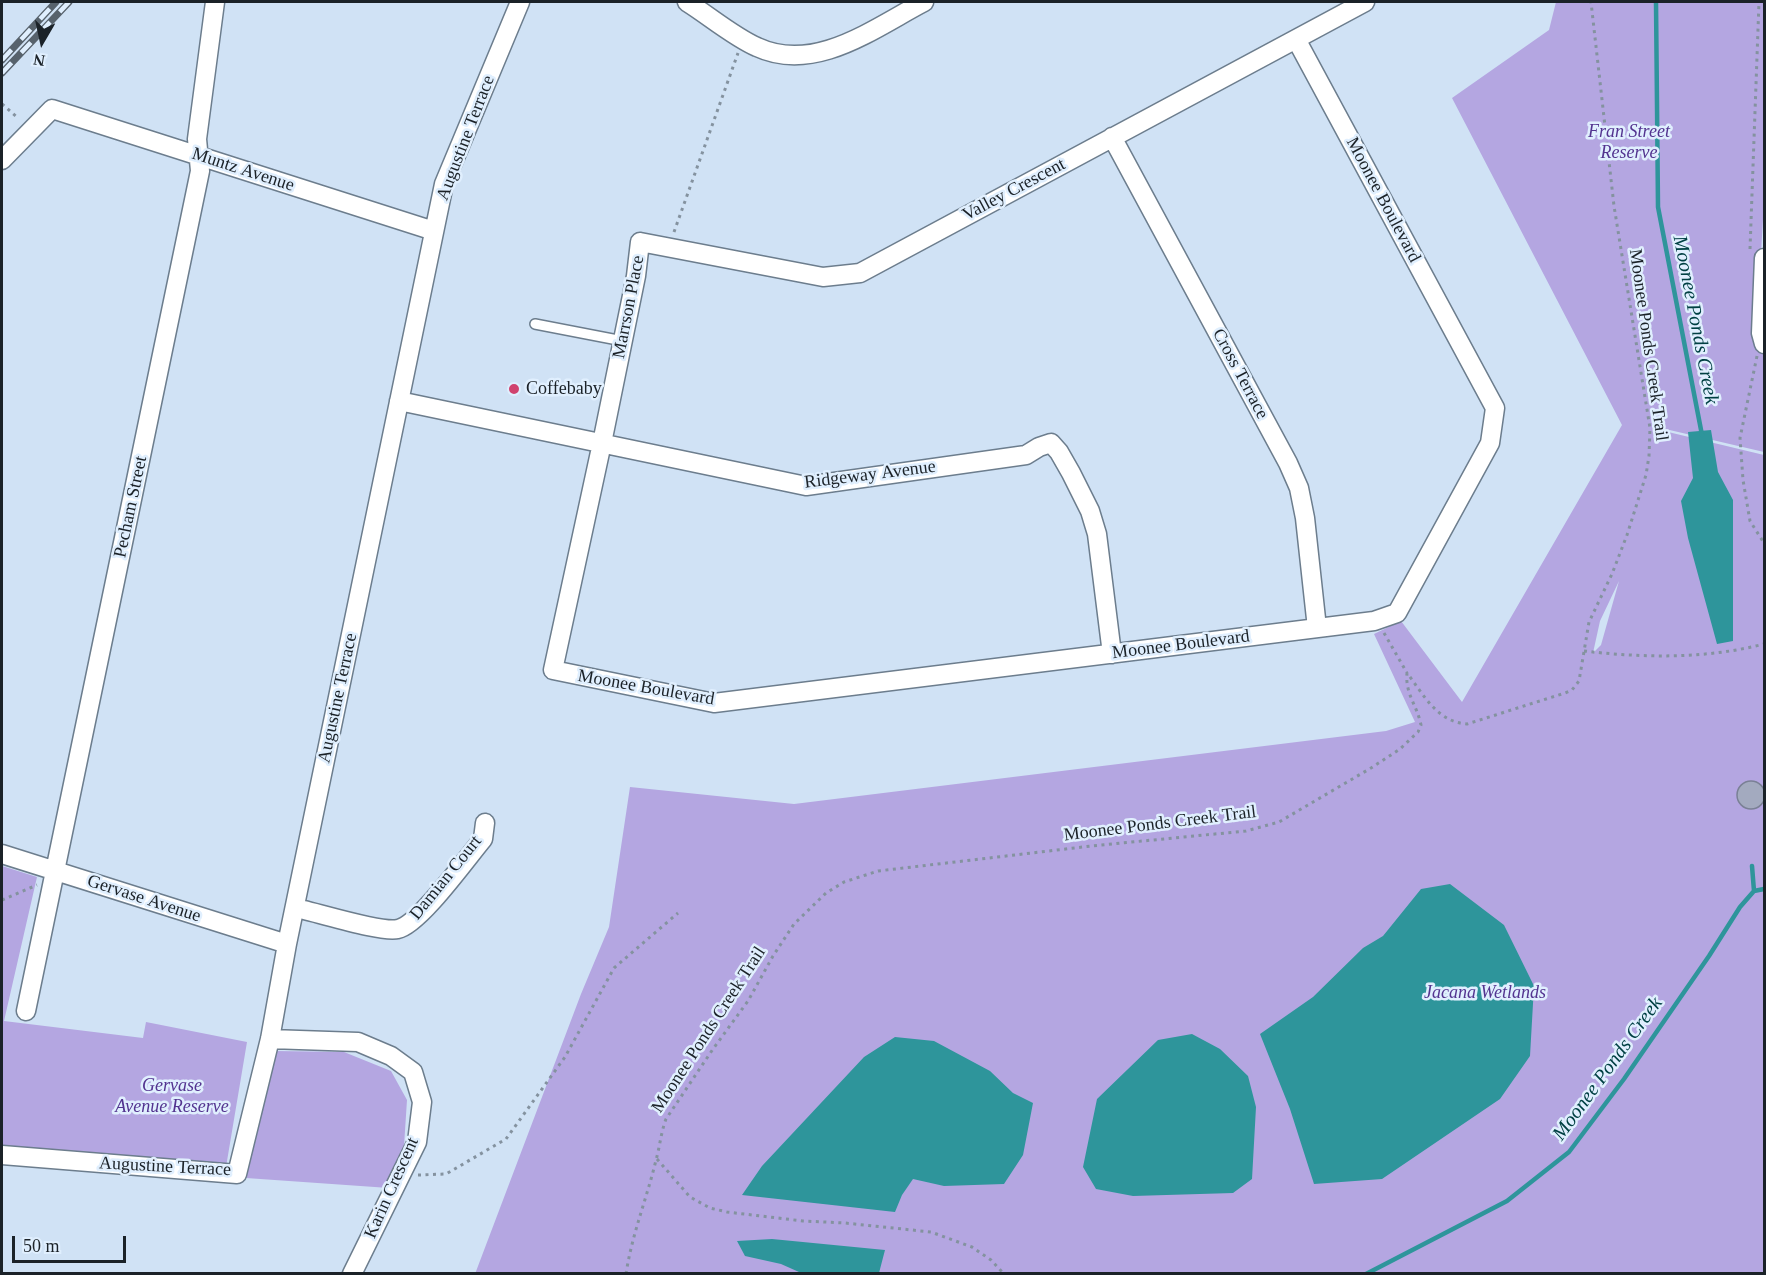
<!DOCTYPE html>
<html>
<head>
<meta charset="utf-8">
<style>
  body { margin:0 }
  #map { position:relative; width:1766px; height:1275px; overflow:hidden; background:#d0e2f5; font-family:"Times New Roman",serif }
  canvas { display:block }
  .frame { position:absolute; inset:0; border:3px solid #1b2228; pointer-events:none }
  .north { position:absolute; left:12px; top:12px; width:60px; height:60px; -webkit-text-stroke:4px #e0effe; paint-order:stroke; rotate:189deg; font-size:16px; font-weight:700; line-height:24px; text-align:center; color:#1b2228 }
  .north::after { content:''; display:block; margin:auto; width:21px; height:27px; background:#1b2228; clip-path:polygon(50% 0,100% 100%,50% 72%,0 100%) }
  .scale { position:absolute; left:12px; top:1236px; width:114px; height:27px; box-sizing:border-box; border:3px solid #1b2228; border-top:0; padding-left:8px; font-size:18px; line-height:21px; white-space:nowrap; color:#1b2228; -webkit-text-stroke:4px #e0effe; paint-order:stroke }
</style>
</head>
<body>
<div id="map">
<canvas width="1766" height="1275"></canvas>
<div class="frame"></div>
<div class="north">N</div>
<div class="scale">50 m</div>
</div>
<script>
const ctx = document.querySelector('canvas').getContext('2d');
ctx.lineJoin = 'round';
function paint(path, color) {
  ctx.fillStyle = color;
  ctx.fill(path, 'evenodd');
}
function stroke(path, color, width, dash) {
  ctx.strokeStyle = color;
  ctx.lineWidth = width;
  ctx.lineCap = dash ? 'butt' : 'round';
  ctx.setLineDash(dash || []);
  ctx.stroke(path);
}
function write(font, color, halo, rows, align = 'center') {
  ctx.font = font + ' "Times New Roman",serif';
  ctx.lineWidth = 5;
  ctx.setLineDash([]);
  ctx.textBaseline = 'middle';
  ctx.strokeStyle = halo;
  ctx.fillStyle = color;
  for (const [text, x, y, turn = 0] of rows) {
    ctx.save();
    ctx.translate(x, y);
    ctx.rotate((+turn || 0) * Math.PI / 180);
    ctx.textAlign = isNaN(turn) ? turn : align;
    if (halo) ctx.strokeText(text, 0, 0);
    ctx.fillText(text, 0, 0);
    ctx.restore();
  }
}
paint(new Path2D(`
  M1556,2H1764V202L1756,340L1764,351V452L1661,428L1660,439L1664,431L1764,455V1273L475,1274L581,994L609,927L630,787L794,804L1386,731L1415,722L1374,634L1401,621L1462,702L1622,425L1452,98L1549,30ZM1619,581L1601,645L1593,653L1600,621Z
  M2,866L37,877L4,1021L143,1038L146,1022L247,1042L226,1167L2,1146Z
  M275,1051L344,1052L391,1071L407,1100L404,1146L389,1188L246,1178Z`), '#b4a6e1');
paint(new Path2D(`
  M1711,430L1718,472L1733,500V641L1717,644L1688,538L1681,501L1693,478L1688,432Z
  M1450,884L1504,925L1534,986L1530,1056L1500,1099L1382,1179L1314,1184L1290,1109L1260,1034L1313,997L1363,948L1383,936L1421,889Z
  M1192,1034L1220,1049L1248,1076L1256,1107L1252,1179L1233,1193L1133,1196L1096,1189L1083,1167L1097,1099L1158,1040Z
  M895,1037L934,1041L990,1071L1013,1093L1033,1103L1023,1155L1004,1184L944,1186L913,1179L902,1195L895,1212L742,1195L762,1166L864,1057Z
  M772,1239L885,1250L879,1273H797L799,1272L781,1264L745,1256L737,1241Z`), '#2e959b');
stroke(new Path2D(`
  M1656,2L1658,207L1702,435
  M1754,891L1764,889
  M1366,1274L1507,1201L1569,1152L1624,1079L1709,956L1740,907L1754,891L1752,866`), '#2e959b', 4.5);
const building = new Path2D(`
  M1737 795a14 14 0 1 1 28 0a14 14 0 1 1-28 0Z`);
paint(building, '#a3aabf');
stroke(building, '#7a8095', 1.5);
const lane = new Path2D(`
  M535,324L623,341`);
const street = new Path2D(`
  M687,2C708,15 734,37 757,47C815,74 874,28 924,2
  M1296,39L1495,408L1490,443L1397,613L1374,621L714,703L553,670L602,443L636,276L640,242L823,277L860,273L1365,2
  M1112,137L1288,463L1299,488L1305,518L1317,628
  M2,160L52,109L434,231
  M1764,258L1761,333L1764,344
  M399,401L806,486L1026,455L1039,447L1051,443L1059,452L1071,473L1090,511L1097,534L1112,654
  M2,854L287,944
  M295,908C317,912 380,933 398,929C419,925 467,858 483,839L485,823
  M26,1011L200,171L197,139L215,2
  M270,1039L358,1042L391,1056L413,1072L422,1102L417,1142L352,1274
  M2,1155L237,1174L270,1039L287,944L444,184L520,2`);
stroke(lane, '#6c7d8d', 12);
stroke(street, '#6c7d8d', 21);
stroke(new Path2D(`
  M2,104L18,118
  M674,232L738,53
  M1750,249L1759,2
  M1757,356L1740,438L1743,480L1750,521L1764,543
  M1384,633L1407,673
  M1584,651C1644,658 1706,659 1764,644
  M2,900L37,885
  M657,1159L690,1197L710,1208L727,1212L803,1221L845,1223L931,1232L972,1247L991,1260L1004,1274
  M418,1175L446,1174L506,1139L565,1057L614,968L678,913
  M626,1274C632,1234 647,1198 656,1160C660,1146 661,1132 666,1119L713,1049L748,1001L773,956L794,924L826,893L844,882L878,871L1091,846L1246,831L1279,822L1371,768L1400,749L1418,732L1421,725C1417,705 1405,694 1407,673C1424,695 1437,722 1467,724L1565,693L1572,690L1579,681L1589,622L1612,574L1627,535L1646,475L1649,456L1650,428L1614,206L1591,2`), '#84929f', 3, [3, 4.5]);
stroke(lane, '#fff', 9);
stroke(street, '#fff', 18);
const rail = new Path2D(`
  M2,60L56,2
  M2,73L69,2`);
stroke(rail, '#57626c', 7);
stroke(rail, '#e0effe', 4.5, [14]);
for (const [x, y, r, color] of [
  [514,389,6,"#d0426e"]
]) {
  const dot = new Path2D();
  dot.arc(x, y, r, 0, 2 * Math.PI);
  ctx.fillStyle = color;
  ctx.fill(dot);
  stroke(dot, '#e0effe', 2);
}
write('italic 18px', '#533490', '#e0effe', [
  ["Fran Street",1629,132],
  ["Reserve",1629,153],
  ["Jacana Wetlands",1485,993],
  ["Gervase",172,1086],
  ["Avenue Reserve",172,1107]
]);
write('18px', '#1b2228', '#e0effe', [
  ["Augustine Terrace",466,138,-69],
  ["Muntz Avenue",243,170,18],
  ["Valley Crescent",1014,190,-28],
  ["Moonee Boulevard",1383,200,62],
  ["Marrson Place",629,307,-79],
  ["Moonee Ponds Creek Trail",1648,345,82],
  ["Cross Terrace",1240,374,62],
  ["Ridgeway Avenue",870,475,-7],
  ["Pecham Street",131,507,-78],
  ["Moonee Boulevard",1181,645,-7],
  ["Moonee Boulevard",646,688,10],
  ["Augustine Terrace",338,698,-78],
  ["Moonee Ponds Creek Trail",1160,824,-7],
  ["Damian Court",446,878,-51],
  ["Gervase Avenue",144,899,18],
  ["Moonee Ponds Creek Trail",709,1030,-57],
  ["Augustine Terrace",165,1167,3],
  ["Karin Crescent",392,1188,-66]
]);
write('18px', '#1b2228', '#e0effe', [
  ["Coffebaby",526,389]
], 'left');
write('italic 20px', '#004043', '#e0effe', [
  ["Moonee Ponds Creek",1695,320,79],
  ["Moonee Ponds Creek",1608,1069,-54]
]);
</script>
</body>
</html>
